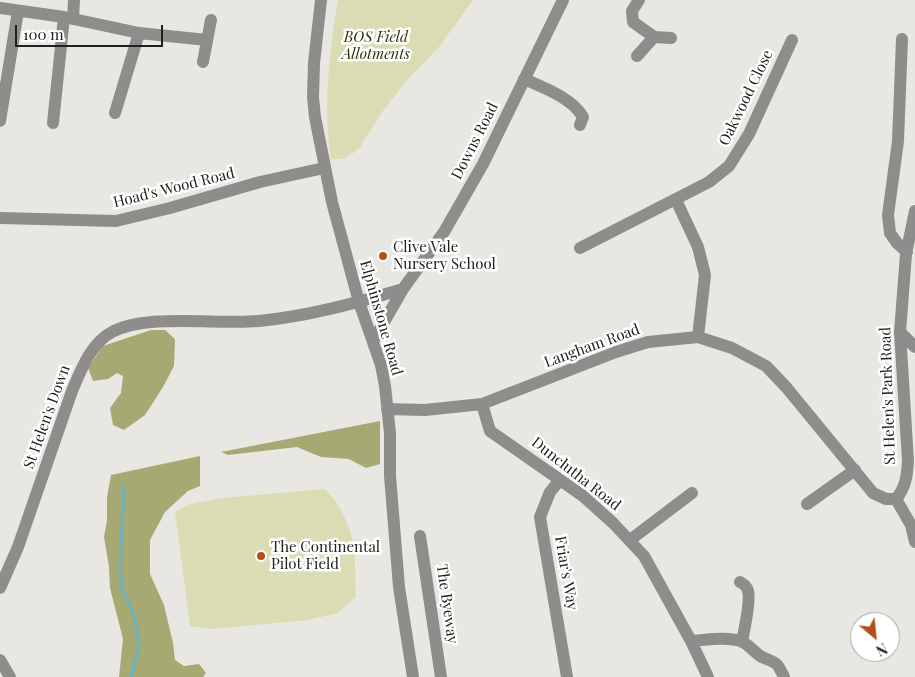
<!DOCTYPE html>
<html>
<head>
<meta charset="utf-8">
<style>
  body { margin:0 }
  #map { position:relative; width:915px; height:677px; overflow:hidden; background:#e9e7e2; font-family:"Playfair Display",serif }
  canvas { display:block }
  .north { position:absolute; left:850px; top:612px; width:50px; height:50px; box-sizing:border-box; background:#fff; border:1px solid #a6a6a5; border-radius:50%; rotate:152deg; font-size:14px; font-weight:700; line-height:20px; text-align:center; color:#21201e }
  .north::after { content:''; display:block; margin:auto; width:18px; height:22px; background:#b34f1a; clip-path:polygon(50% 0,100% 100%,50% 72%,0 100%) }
  .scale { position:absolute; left:15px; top:25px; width:148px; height:22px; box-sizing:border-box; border:2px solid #21201e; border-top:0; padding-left:6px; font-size:15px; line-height:18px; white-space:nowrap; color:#21201e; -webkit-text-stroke:4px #fff; paint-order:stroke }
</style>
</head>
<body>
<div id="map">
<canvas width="915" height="677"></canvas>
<div class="north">N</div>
<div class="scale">100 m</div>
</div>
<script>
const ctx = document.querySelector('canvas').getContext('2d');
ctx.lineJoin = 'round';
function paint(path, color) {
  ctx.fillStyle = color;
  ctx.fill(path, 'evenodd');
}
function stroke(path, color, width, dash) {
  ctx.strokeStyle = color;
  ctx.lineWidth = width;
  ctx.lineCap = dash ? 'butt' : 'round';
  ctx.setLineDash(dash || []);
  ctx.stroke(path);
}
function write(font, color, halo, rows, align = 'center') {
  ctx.font = font + ' "Playfair Display",serif';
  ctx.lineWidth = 5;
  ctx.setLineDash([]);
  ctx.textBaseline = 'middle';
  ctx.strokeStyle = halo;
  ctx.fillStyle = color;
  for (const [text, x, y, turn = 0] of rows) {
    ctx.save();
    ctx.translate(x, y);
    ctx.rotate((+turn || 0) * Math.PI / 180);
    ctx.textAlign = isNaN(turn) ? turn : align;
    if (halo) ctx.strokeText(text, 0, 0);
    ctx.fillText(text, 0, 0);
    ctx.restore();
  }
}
paint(new Path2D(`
  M338,0H473L439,47L408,79L382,112L359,149L344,159H331C323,106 329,53 338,0Z
  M324,489C335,495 350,526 352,538C356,557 355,578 356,597L338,613L308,620L213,629L190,626L175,512L190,504L223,498Z`), '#daddb4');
paint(new Path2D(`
  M151,330H165L175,339L174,366L163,387L145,415L124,430L113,425L110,408L121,393L123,376L117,373L108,379L93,381L88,368L103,346Z
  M380,421V464L366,468L349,459L321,457L297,447L228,455L221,452Z
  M200,456V486L188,491L165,512L150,540V574L164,605L173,643L175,660L184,666L199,664L206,673L203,677H119L123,639L110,588L109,567L104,537L107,520V497L111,475Z`), '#a6aa72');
stroke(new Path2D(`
  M124,487L120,567L122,589L135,617L139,647L131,677`), '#6ab4c0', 3);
stroke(new Path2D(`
  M321,0L314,63L313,97L315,117L332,202L359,302L381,365L385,386L390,433V476L399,587L413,677
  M639,0L632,11L633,22L654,37L671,38
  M0,8L64,17L139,33L207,40
  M73,19L74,0
  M902,39L898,141L888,215L890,233L897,243L907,252
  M637,56L654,37
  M203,62L211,20
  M524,79C544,88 572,98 583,117L580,125
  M115,113L139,33
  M0,121L18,11
  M53,123L64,17
  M676,200L698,247L705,275L698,337
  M0,218L116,221L170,208L260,182L324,168
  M580,248L709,182L729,166L749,134L792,40
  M900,332L915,347
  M373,341L403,289L444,232L483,164L563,0
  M482,404L490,431L583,496L613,523L644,556L691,641L708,677
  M387,409L425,410L482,404L616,352L648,342L698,337L732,348L766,366L786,387L873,493L886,499H896
  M560,480L550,492L540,517L567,677
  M896,499C906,487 907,476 908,461L900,332L906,254L915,211
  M896,499L911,525L915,542
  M807,504L855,470
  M420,536L441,677
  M630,540L692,493
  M740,582C744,584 747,586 748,591C751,602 744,630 742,642
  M0,588L18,547L72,391C81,370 91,343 112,332C149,313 217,325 259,321C309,316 356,303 403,289
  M691,641C706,640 728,636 743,642C750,646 755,653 762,657C777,664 776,660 784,677
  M0,660L10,677`), '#8e8d8b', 12);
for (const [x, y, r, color] of [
  [383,256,5,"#b34f1a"],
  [261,556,5,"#b34f1a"]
]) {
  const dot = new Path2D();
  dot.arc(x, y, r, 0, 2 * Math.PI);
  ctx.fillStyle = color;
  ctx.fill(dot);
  stroke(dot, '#fff', 2);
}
write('italic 15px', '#313204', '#fff', [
  ["BOS Field",376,37],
  ["Allotments",376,54]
]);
write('15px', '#21201e', '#fff', [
  ["Oakwood Close",746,98,-64],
  ["Downs Road",475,141,-63],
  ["Hoad's Wood Road",174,188,-14],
  ["Elphinstone Road",381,318,74],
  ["Langham Road",592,346,-20],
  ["St Helen's Park Road",888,396,-92],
  ["St Helen's Down",47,417,-70],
  ["Dunclutha Road",576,474,38],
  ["Friar's Way",566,573,80],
  ["The Byeway",447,604,82]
]);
write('15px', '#21201e', '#fff', [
  ["Clive Vale",393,247],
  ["Nursery School",393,264],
  ["The Continental",271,547],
  ["Pilot Field",271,564]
], 'left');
</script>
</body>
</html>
